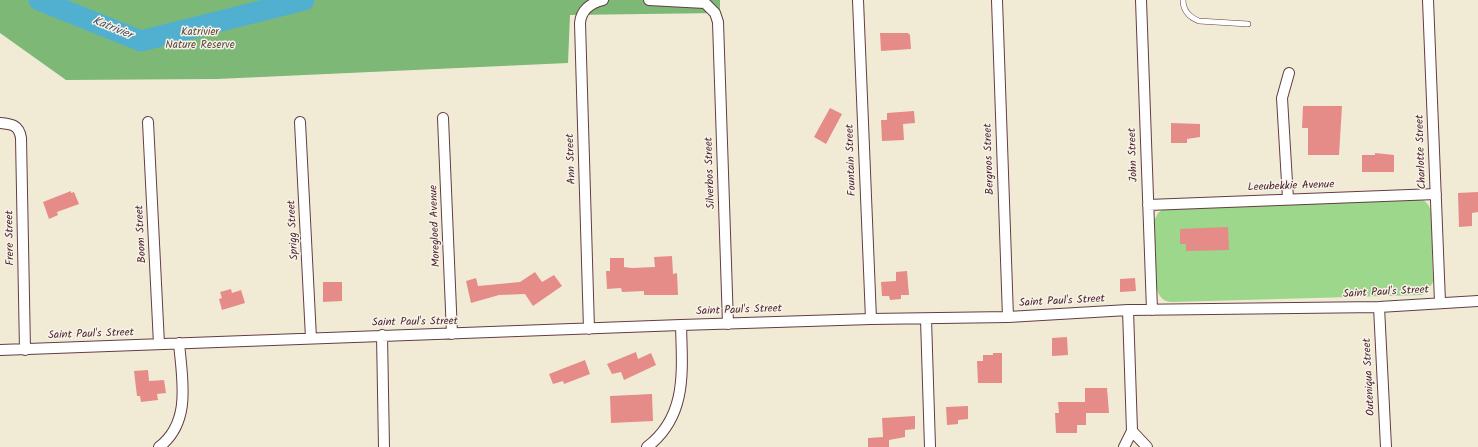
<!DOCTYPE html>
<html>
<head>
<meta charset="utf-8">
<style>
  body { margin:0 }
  canvas { display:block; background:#f1ebd5 }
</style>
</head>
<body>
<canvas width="1478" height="447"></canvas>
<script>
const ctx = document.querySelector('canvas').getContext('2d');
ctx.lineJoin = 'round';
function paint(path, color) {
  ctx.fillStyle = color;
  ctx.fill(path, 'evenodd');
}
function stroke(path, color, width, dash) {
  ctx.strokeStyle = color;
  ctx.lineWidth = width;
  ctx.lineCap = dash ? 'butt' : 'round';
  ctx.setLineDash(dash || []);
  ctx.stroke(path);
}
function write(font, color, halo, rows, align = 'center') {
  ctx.font = font + ' Kalam,sans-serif';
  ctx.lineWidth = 3;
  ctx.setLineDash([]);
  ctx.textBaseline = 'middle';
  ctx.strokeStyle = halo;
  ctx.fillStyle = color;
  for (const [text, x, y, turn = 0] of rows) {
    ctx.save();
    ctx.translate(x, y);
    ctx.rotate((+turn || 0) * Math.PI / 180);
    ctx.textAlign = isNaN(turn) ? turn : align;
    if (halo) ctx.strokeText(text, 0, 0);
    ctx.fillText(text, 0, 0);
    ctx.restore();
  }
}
paint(new Path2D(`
  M1420,199C1427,201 1429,205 1431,212L1433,282L1427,292L1422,295L1172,302C1164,302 1160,298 1157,290L1154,221L1158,213L1166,207Z`), '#9cd78b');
paint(new Path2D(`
  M0,0H720V13L570,15L568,63L217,79L66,80L0,33Z`), '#7db877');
stroke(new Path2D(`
  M39,0L141,41L304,0`), '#51b0d0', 21);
paint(new Path2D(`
  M880,33H908L910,35L911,49L881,51Z
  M1303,106H1342L1339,155H1308V128H1302Z
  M830,108L842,114L826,144L814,137Z
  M914,111L915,123L903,124L904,140L882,141L881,120H887V113Z
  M1171,123L1200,124V137L1187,139V143H1171Z
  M1375,153L1394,155V172H1362V155H1375Z
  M71,191V193L74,192L79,204L57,212L58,215L49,219L43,202Z
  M1478,192V212L1472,213V226L1459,227L1458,193Z
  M1228,227L1229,250L1186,251V244H1180V229Z
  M672,256L673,274L677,273L678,295H644V291L622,292L621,288L607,289L606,271H610V258H624V267L632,268L655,267L654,257Z
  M907,271L909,295H901V299L890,300L889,296H882L881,282L896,281V272Z
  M535,272L542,282L554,275L562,286L533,306L525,294L499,295L471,303L466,281L476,278L478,286L520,282Z
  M1135,278L1136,291L1120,292V279Z
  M323,282H342V301L323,302Z
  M231,289L232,293L241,290L245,303L222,310L219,299L222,298L220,292Z
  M1067,337L1068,355L1052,356V338Z
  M636,352L638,359L651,353L656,365L624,380L621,372L612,374L607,364Z
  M993,353H1002V383H978L977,361H983V355H993Z
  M585,360L590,374L564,384L563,381L553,384L549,374Z
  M148,370L149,381L164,380L166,393L157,394L158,400L141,402L140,396H137L134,371Z
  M1085,388H1107L1109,413H1086V425H1077V433H1056L1055,413H1059L1058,402H1085Z
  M652,394L653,421L611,423L610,396Z
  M968,406V419L958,420V424L947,425L946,407Z
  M915,416V429L905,430V437L889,440V447H868V438L883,437L882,418Z`), '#e58c88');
const service = new Path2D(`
  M1183,0C1183,11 1189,17 1199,21L1248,24`);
const minor = new Path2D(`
  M649,0L705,3L715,13L718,22L728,324
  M858,0L871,319
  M997,0L1008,317
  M1141,0L1152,310
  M1428,0L1440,302
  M443,118L452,334
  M148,122L159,344
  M300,122L311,338
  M0,123C12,124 19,125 21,138L25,350
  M1288,199L1282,98L1289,73
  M1148,205L1436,194
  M1379,307L1386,447
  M926,319L930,447
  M589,329L580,23C581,10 591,3 603,0
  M382,335L384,447
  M0,350L681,325L871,319L1008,317L1128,310L1379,307L1478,301
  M1132,431L1147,447
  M159,447C192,422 182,379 179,343
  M647,447C688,416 682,370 681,325
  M1124,447L1132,431L1128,310`);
stroke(service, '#633e44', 6);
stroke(minor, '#633e44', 12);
stroke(service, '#fff', 5);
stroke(minor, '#fff', 10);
write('11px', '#5e4d43', '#f7f3e8', [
  ["Katrivier",200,33],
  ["Nature Reserve",200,46]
]);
write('11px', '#4a1f2b', '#f7f3e8', [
  ["Charlotte Street",1422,152,-92],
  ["John Street",1134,155,-92],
  ["Ann Street",572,159,-92],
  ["Bergroos Street",990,159,-92],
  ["Fountain Street",852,160,-92],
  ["Silverbos Street",711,173,-92],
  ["Leeubekkie Avenue",1291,187,-2],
  ["Moregloed Avenue",436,226,-92],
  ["Sprigg Street",294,230,-93],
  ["Boom Street",142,234,-93],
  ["Frere Street",11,238,-91],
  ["Saint Paul's Street",1386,293,-3],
  ["Saint Paul's Street",1062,302,-3],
  ["Saint Paul's Street",739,311,-2],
  ["Saint Paul's Street",415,323,-1],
  ["Saint Paul's Street",91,335,-2],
  ["Outeniqua Street",1370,377,-93]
]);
write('italic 12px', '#4c5265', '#f7f3e8', [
  ["Katrivier",112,29,22]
]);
</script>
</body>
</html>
